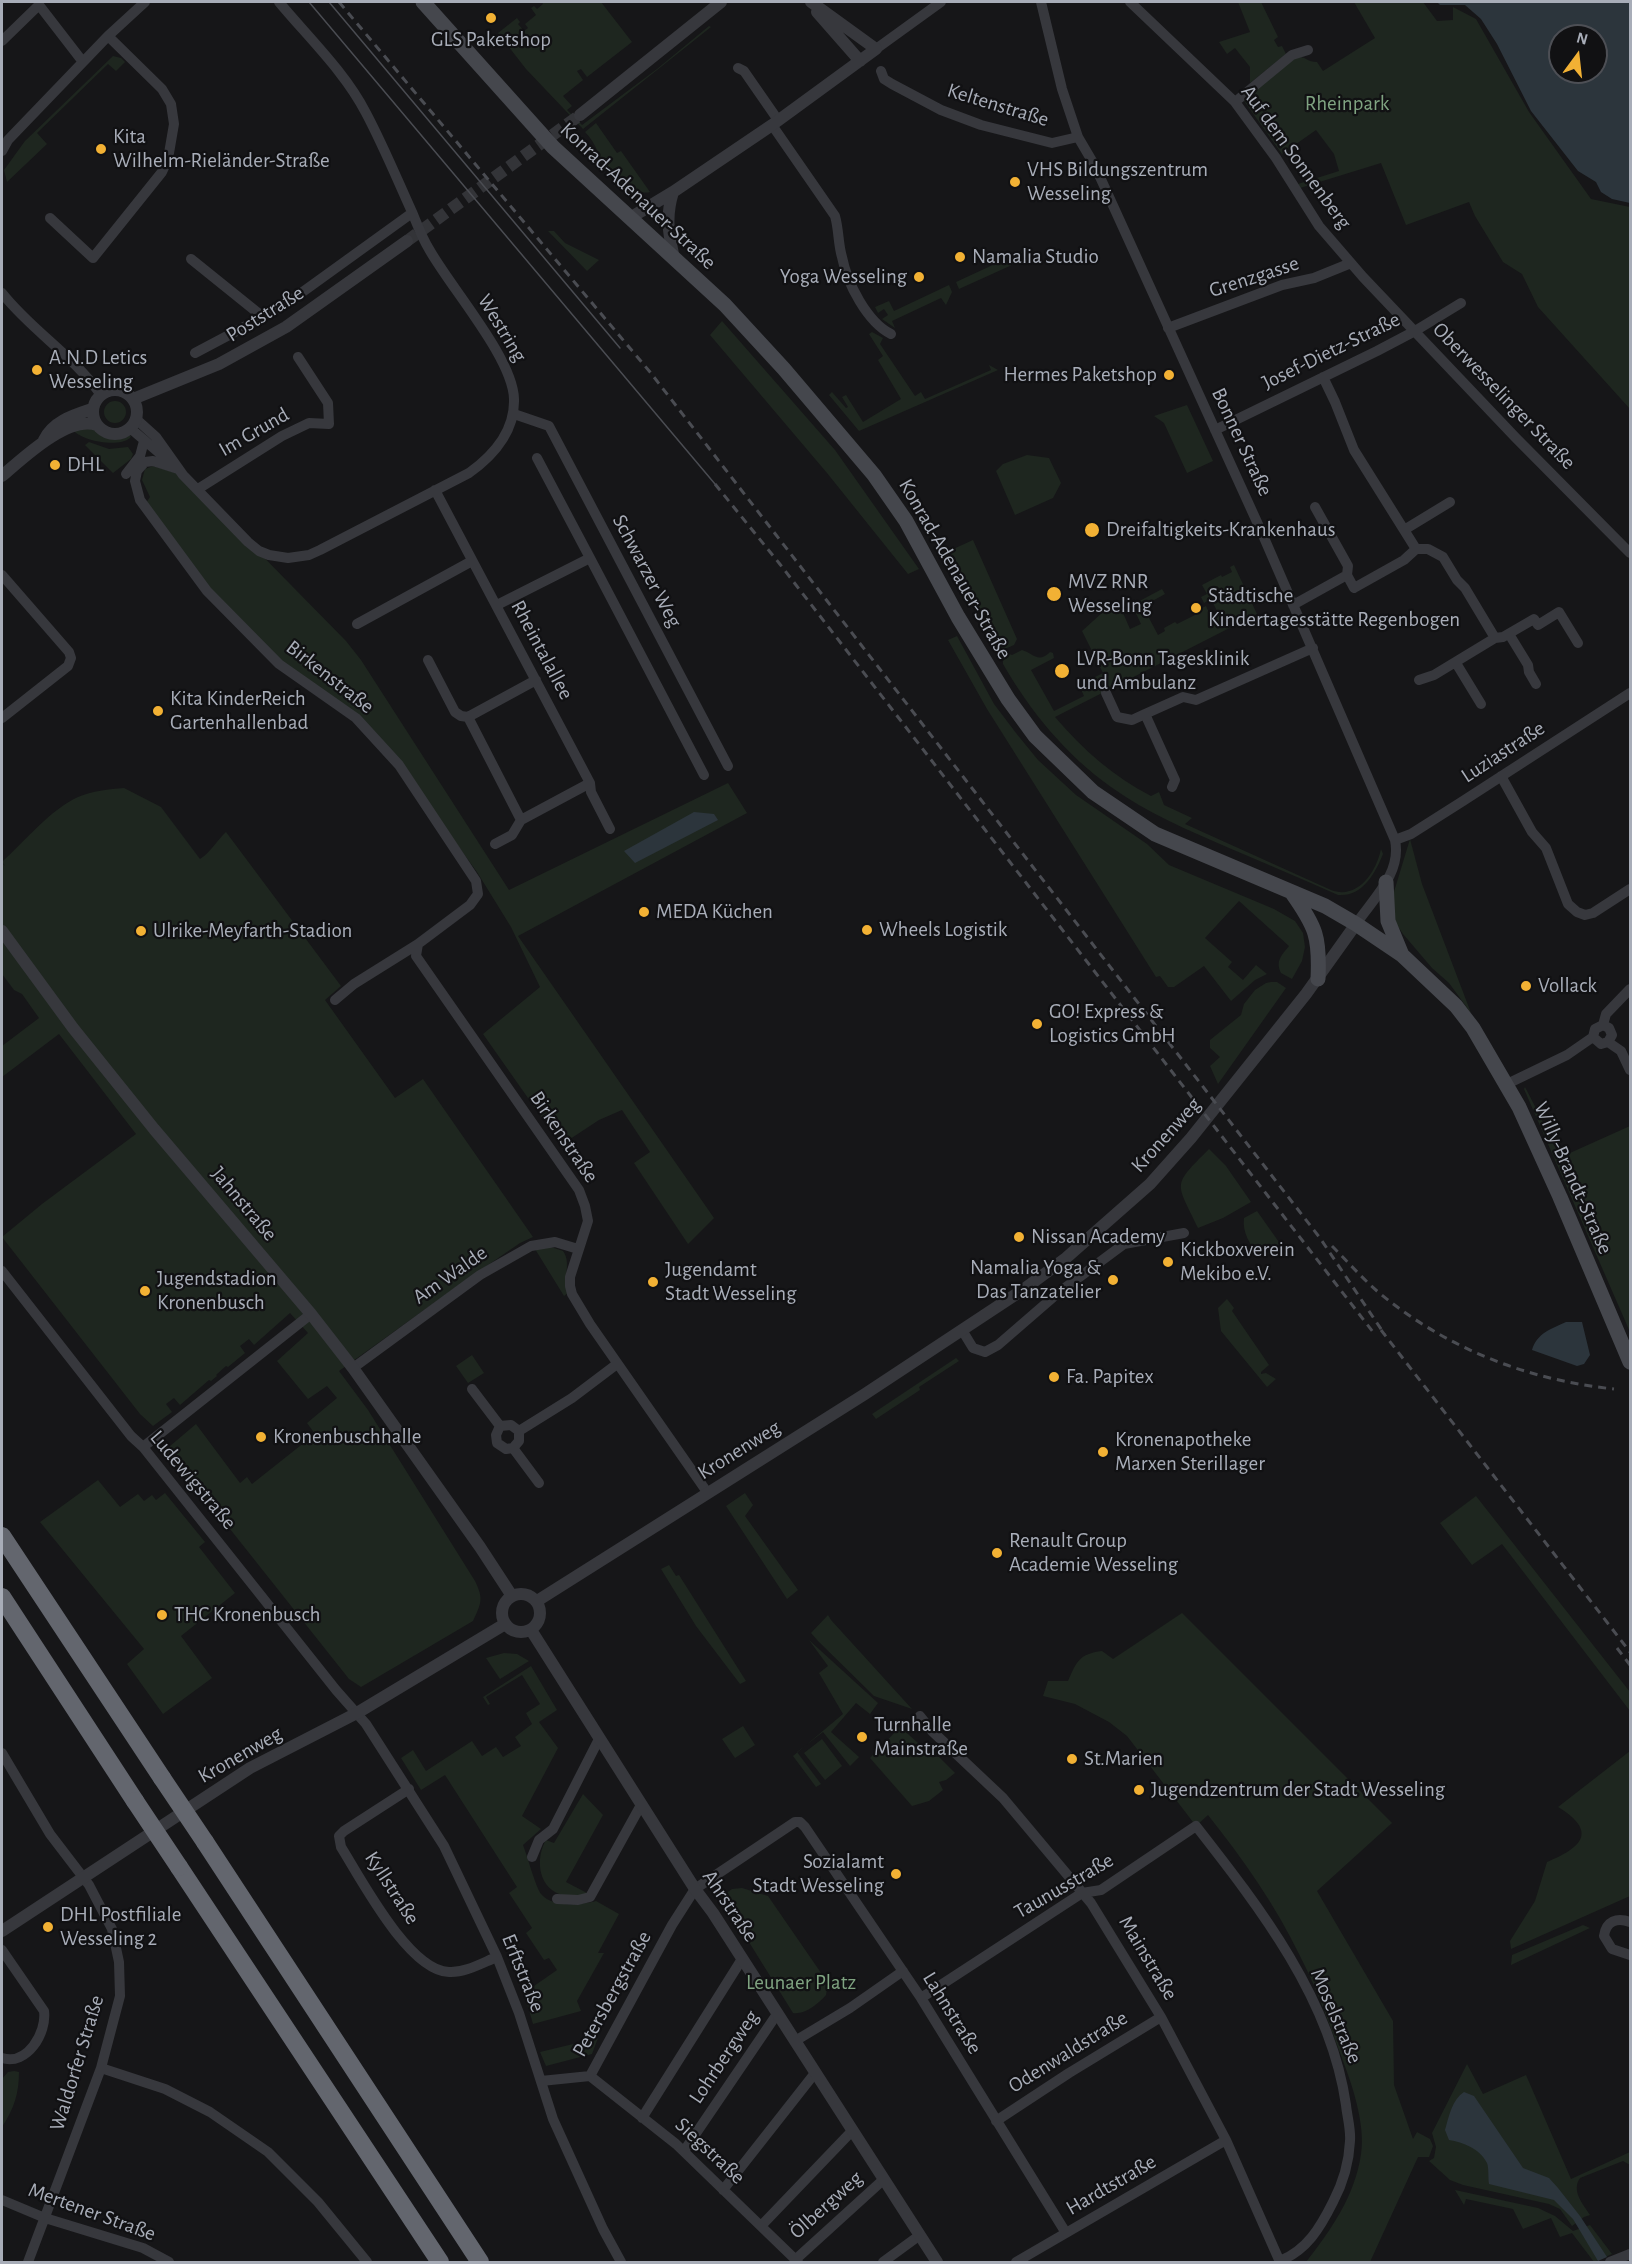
<!DOCTYPE html>
<html>
<head>
<meta charset="utf-8">
<style>
  body { margin:0 }
  #map { position:relative; width:1632px; height:2264px; overflow:hidden; background:#161618; font-family:"Alegreya Sans",sans-serif }
  canvas { display:block }
  .frame { position:absolute; inset:0; border:3px solid #a8adb8; pointer-events:none }
  .north { position:absolute; left:1548px; top:24px; width:60px; height:60px; box-sizing:border-box; background:#111113; border:2px solid #4d4f55; border-radius:50%; rotate:15deg; font-size:16px; font-weight:700; line-height:24px; text-align:center; color:#a8adb8 }
  .north::after { content:''; display:block; margin:auto; width:21px; height:27px; background:#f2b134; clip-path:polygon(50% 0,100% 100%,50% 72%,0 100%) }
</style>
</head>
<body>
<div id="map">
<canvas width="1632" height="2264"></canvas>
<div class="frame"></div>
<div class="north">N</div>
</div>
<script>
const ctx = document.querySelector('canvas').getContext('2d');
ctx.lineJoin = 'round';
function paint(path, color) {
  ctx.fillStyle = color;
  ctx.fill(path, 'evenodd');
}
function stroke(path, color, width, dash) {
  ctx.strokeStyle = color;
  ctx.lineWidth = width;
  ctx.lineCap = dash ? 'butt' : 'round';
  ctx.setLineDash(dash || []);
  ctx.stroke(path);
}
function write(font, color, halo, rows, align = 'center') {
  ctx.font = font + ' "Alegreya Sans",sans-serif';
  ctx.lineWidth = 4.5;
  ctx.setLineDash([]);
  ctx.textBaseline = 'middle';
  ctx.strokeStyle = halo;
  ctx.fillStyle = color;
  for (const [text, x, y, turn = 0] of rows) {
    ctx.save();
    ctx.translate(x, y);
    ctx.rotate((+turn || 0) * Math.PI / 180);
    ctx.textAlign = isNaN(turn) ? turn : align;
    if (halo) ctx.strokeText(text, 0, 0);
    ctx.fillText(text, 0, 0);
    ctx.restore();
  }
}
paint(new Path2D(`
  M542,2H601L632,42L587,77L581,69L577,71L583,80L563,96L572,106L567,110L582,125L657,69L709,26L711,27L583,129L526,69L498,33L517,18L520,22L518,24L524,31L528,28L525,24L536,15L531,8L534,6L537,9L543,4Z
  M1238,2H1261L1278,37L1274,40L1278,47L1282,46L1286,54L1250,83V67L1235,48L1227,54L1219,42L1250,32Z
  M1354,2H1423L1437,21L1453,20V7L1476,19L1529,112L1591,199L1630,207V409L1538,307L1522,274L1503,262L1475,216L1469,202L1406,225L1381,163L1300,188L1298,184L1339,171L1334,154L1316,130L1282,154L1244,101L1246,97C1256,88 1288,57 1300,57C1305,57 1308,62 1317,62L1323,71L1375,38Z
  M113,56L121,58L125,62L116,71L108,64L37,133L47,144L7,182L4,170L25,141Z
  M596,123L617,153L621,151L650,192C637,196 613,179 606,168C598,156 597,144 585,132Z
  M548,231H554L565,243L599,260L587,271Z
  M1023,251L1025,256L1022,257L1023,260L959,289L956,282Z
  M949,285L952,292L946,305L941,298L892,321L895,328L882,319L888,315L884,309L878,313L875,307L889,301L894,311Z
  M722,321L835,450L919,569L908,574L827,473L710,335Z
  M872,332L883,338L880,344L915,396L921,392L925,399L991,370L989,365L998,370L859,431L829,395L832,392L846,408L848,407L842,397L846,395L863,422L901,399L878,360L883,356L869,334Z
  M104 412a11 11 0 1 1 22 0a11 11 0 1 1-22 0Z
  M1187,405L1213,461L1187,473L1164,423L1154,416Z
  M92,428C108,437 114,435 131,436L130,438C118,448 82,441 73,430Z
  M89,442L109,449L128,447L133,454L131,459L113,473L85,445Z
  M1027,455L1049,458L1061,483L1053,498L1015,515L996,471L1003,464Z
  M153,466L183,475L346,641L361,660L509,890L728,783L747,813L518,936L714,1218L688,1244L634,1163L650,1152L622,1110L599,1120L561,1145L483,1034L540,987L511,927L477,872L399,765L372,733L283,667L207,591L144,506L150,497L142,480L145,469Z
  M973,540L1017,639L1014,645L1000,651L998,650L994,652L990,644L949,551Z
  M1234,565L1257,614L1055,717C1083,750 1114,777 1151,796L1159,792L1164,805L1192,818L1185,824L1331,890C1357,900 1376,873 1381,849L1383,854C1375,874 1362,897 1338,895C1302,879 1265,863 1229,848C1188,830 1147,813 1111,787C1066,755 1030,711 1003,664V661L1009,654L1012,655L1022,650C1033,653 1038,664 1050,652L1053,653L1054,658L1031,670L1054,711L1084,696L1079,685L1103,673L1082,631L1103,612L1117,605L1120,606L1130,629L1141,624L1132,605L1162,589L1165,594L1147,604L1153,615L1149,618L1158,635L1165,631L1164,628L1175,622L1177,624L1195,615L1194,612L1206,606L1210,615L1217,611L1211,599L1204,603L1201,597L1207,594L1202,585L1221,575L1222,577L1232,572L1230,567Z
  M957,636L994,704L1016,733L1038,760L1076,795L1147,844L1169,865L1274,909L1295,921L1303,933L1305,947L1302,961L1292,979L1281,973C1275,961 1282,955 1289,946L1239,901L1205,938L1232,962L1228,967L1243,980L1256,965L1267,974L1255,980L1231,1001L1204,966L1174,987H1168L1160,976L1156,977L987,709L948,640Z
  M124,788L161,807L200,859C212,851 216,841 226,832L341,986L325,1000L395,1098L423,1079L533,1237L520,1243L459,1285L339,1371L368,1410L475,1581C484,1599 481,1604 473,1621L361,1687L349,1679L230,1529L163,1452L196,1424L240,1483L247,1477L252,1484L315,1434L307,1423L337,1398L327,1386L308,1399L277,1361L308,1333L290,1313L254,1345L249,1339L240,1346L245,1353L228,1367L226,1366L216,1375L217,1376L211,1381L209,1380L180,1405L174,1398L166,1404L172,1412L153,1426L140,1414L2,1237L42,1204L136,1134L59,1034L2,1077V1046L39,1018L22,994L14,990L2,974V863L5,866L2,862C24,842 51,809 78,797C92,791 109,789 124,788Z
  M1410,839L1422,884L1471,1013L1449,983L1432,968L1403,934L1395,922L1393,895Z
  M1271,982H1277L1286,988L1218,1084L1210,1066L1220,1057L1210,1048V1040L1241,1015L1244,1004L1255,990L1266,983Z
  M1525,1087L1561,1157L1630,1126V1332L1524,1089Z
  M1209,1149L1226,1166L1251,1202L1223,1218L1198,1228C1176,1181 1171,1187 1209,1149Z
  M1257,1211L1281,1245L1269,1254L1260,1256C1250,1246 1242,1232 1244,1218Z
  M551,1247L563,1251C572,1263 562,1279 568,1293L564,1296L535,1249Z
  M1227,1299L1234,1308L1232,1311L1269,1365L1261,1372V1374L1266,1373L1276,1379L1267,1387L1221,1331L1218,1308Z
  M472,1355L484,1373L468,1383L456,1366Z
  M956,1358L959,1361L919,1387L920,1390L876,1419L872,1414Z
  M98,1480L120,1507L138,1494L144,1501L152,1495L156,1500L165,1493L205,1542L199,1547L235,1593L181,1636L212,1678L163,1714L127,1664L144,1649L40,1522Z
  M745,1493L753,1505L745,1516L798,1590L787,1599L726,1506Z
  M1476,1496L1630,1692V1711L1502,1544L1472,1565L1440,1523Z
  M669,1565L676,1576L679,1575L746,1681L740,1684L696,1626L661,1569Z
  M1182,1613L1392,1823L1317,1891L1393,2021L1394,2085L1413,2139L1417,2132L1430,2139L1433,2146L1429,2157H1418L1370,2262H1306C1331,2230 1355,2196 1361,2154C1366,2124 1351,2081 1340,2053C1328,2020 1316,1987 1300,1956C1276,1906 1243,1859 1208,1815L1196,1826L1127,1736L1109,1722L1075,1704L1043,1696L1048,1681H1068C1077,1661 1079,1654 1102,1651L1113,1659Z
  M828,1615L831,1620L912,1709L874,1696L818,1641L811,1633Z
  M809,1640L878,1703L870,1714L856,1703L831,1732L859,1757L850,1766L823,1732L797,1752L821,1784L816,1787L793,1756L843,1714L819,1673L828,1666Z
  M504,1653L517,1654L529,1661L500,1679L486,1658Z
  M531,1666L557,1710L539,1722L558,1748L522,1816L541,1829L523,1845C527,1855 536,1888 541,1894C553,1908 581,1905 596,1901L619,1914L598,1953H604L577,2001L581,2011L533,2024L524,1993L557,1970L549,1958L544,1960L526,1933L532,1928L509,1893L517,1887L445,1775L421,1790L401,1758L413,1750L426,1771L472,1741L482,1756L496,1747L503,1757L521,1746L515,1737L532,1724L526,1713L540,1704L522,1675L486,1697L490,1704L488,1705L483,1697Z
  M743,1726L755,1745L735,1758L722,1739Z
  M900,1727L934,1757H939L955,1773L946,1780L939,1782L943,1790L929,1801L912,1806L870,1758Z
  M822,1739L842,1766L825,1780L804,1753Z
  M1630,1751V1896L1511,1949L1510,1941L1535,1901L1547,1862C1581,1848 1599,1832 1558,1807Z
  M583,1794L603,1815L566,1882L587,1893L583,1896C576,1896 566,1897 559,1894C537,1885 536,1857 546,1840L554,1843Z
  M742,1888L768,1896L828,1983L826,1995C819,2003 805,2015 793,2013L721,1897L732,1889Z
  M1583,1925L1590,1928L1511,1965L1512,1955Z
  M598,2038L592,2054L546,2066L540,2052Z
  M1467,2064L1483,2094L1526,2075L1571,2179L1630,2152V2165L1623,2161L1580,2178C1571,2191 1583,2204 1590,2215L1584,2217L1572,2226L1560,2209L1549,2204L1463,2185L1450,2180L1429,2161L1434,2158L1436,2147L1432,2133Z
  M14,2071L19,2072C19,2093 14,2109 2,2127V2079L8,2072Z
  M1455,2190L1538,2208L1555,2216L1573,2231L1590,2225L1612,2254L1594,2262L1572,2233L1560,2237L1551,2218L1523,2229L1513,2209L1466,2199L1464,2205Z`), '#1e261f');
paint(new Path2D(`
  M1437,2H1630V203L1612,199L1601,192L1596,182L1578,171L1531,111L1497,44L1481,19L1465,5H1440ZM1560,36H1596V72H1560Z
  M694,812L714,814L718,820L635,863L624,851Z
  M1566,1322H1582L1590,1355L1584,1364L1577,1366L1532,1350C1537,1333 1551,1329 1566,1322Z
  M1464,2092L1474,2096L1523,2168L1549,2178L1558,2188L1580,2216L1607,2257L1598,2261L1573,2219L1554,2200L1489,2184C1488,2178 1489,2168 1487,2163C1480,2149 1463,2142 1449,2140L1445,2130C1449,2116 1452,2100 1464,2092Z`), '#2c353c');
stroke(new Path2D(`
  M407,241L580,115`), '#333438', 12, [12, 6]);
stroke(new Path2D(`
  M1041,2L1062,89L1078,137L1095,166L1262,533L1395,840C1402,873 1373,899 1356,924
  M1130,2L1235,102L1276,158L1319,226L1363,277L1516,438L1630,553
  M2,41L39,5L83,62
  M876,49L941,2
  M738,68L744,71L778,120
  M881,71L884,79L892,84L941,110L981,125L1052,143L1078,137
  M1235,102L1292,55L1308,50
  M772,125L835,216C839,230 838,244 842,257C847,283 867,322 891,334
  M2,151L8,140L108,36L145,2
  M50,218L93,258L162,172L168,159L174,124L171,104L162,89L108,36
  M191,259L263,317
  M2,293C31,330 74,356 101,395
  M1168,328L1282,285L1314,278L1351,263
  M195,353L263,317L297,296L412,213
  M1323,377L1335,402L1354,450L1416,549H1428L1443,557L1457,580L1465,588L1495,638L1434,675L1419,680
  M514,414L549,426L728,766
  M136,419L156,437L183,475L248,542L259,551L269,555L288,558L309,555L320,550L469,473C494,455 515,431 514,399C513,358 450,287 429,249C422,238 417,224 412,212C397,179 383,145 366,113C345,72 308,37 279,2
  M130,428L171,463
  M1215,430L1377,351L1415,331L1461,303
  M178,469L153,461L145,462L137,471L135,481L140,500L207,591L279,664L356,718L399,765L476,881L478,894L470,905L418,944L354,984L335,1000
  M126,474L140,456L144,441
  M198,489L282,436L309,423L329,424L328,403L298,357
  M435,490L590,783L591,792L610,829
  M1315,507L1348,566L1347,575L1354,588L1404,560L1416,549
  M1404,530L1450,502
  M590,558L704,775
  M2,575L69,652L71,658L68,666L2,718
  M497,605L590,558L537,458
  M1293,605L1347,575
  M357,624L472,561
  M1509,634L1528,665L1529,672L1536,684
  M1495,638L1503,637L1534,619L1538,625L1559,612L1578,643
  M428,660L455,712L461,716L468,717
  M1456,663L1481,704
  M536,680L468,717L521,820L590,783
  M1106,693L1117,717L1132,720L1145,714L1175,780L1172,787
  M1145,714L1183,697L1196,700L1313,648
  M1501,776L1532,832L1546,848L1568,904L1577,912L1585,915L1593,913L1630,889
  M1395,840L1411,834L1463,801L1630,693
  M495,844L512,835L521,820
  M418,944L416,956L579,1190L585,1206L588,1221L570,1277V1286L572,1294L590,1324L707,1492
  M1603,1025L1609,1028L1612,1035L1608,1042L1601,1044L1593,1037L1595,1029L1603,1025L1606,1014L1630,989
  M1608,1042L1621,1051L1630,1070
  M1507,1084L1567,1055L1593,1037
  M2,1271L131,1436L143,1447L336,1690L366,1724L444,1846L497,1957L519,2013L553,2119L603,2229L621,2262
  M962,1330L973,1348L985,1352L998,1345L1058,1293L1124,1244L1184,1233
  M353,1368L480,1275L531,1246L555,1242L578,1249
  M472,1389L500,1426
  M519,1431L511,1425L500,1426L496,1435L497,1443L506,1449L513,1448L519,1441V1431L572,1398L617,1364
  M143,1447L311,1314
  M513,1448L539,1483
  M920,1716L932,1731L1003,1798L1091,1903L1161,2017L1226,2140L1280,2262
  M2,1753L50,1834L89,1885L112,1929L119,1962L120,1996L101,2068L28,2262
  M409,1789L344,1831L339,1836L341,1847C361,1879 409,1971 449,1972C465,1973 482,1963 497,1957
  M532,1857L539,1840L553,1829L599,1739
  M557,1899L578,1900L590,1897L641,1805
  M1630,1922C1617,1917 1606,1921 1604,1936L1612,1949L1630,1955
  M2,1950L44,2011C47,2033 27,2066 2,2058
  M921,1998L1082,1893L1101,1890L1196,1826C1260,1908 1331,1999 1346,2105C1347,2116 1351,2129 1350,2141C1349,2163 1343,2183 1333,2202C1320,2228 1307,2250 1280,2261
  M795,2041L850,2008L903,1971
  M101,2068L165,2089L210,2112L268,2152L318,2202L367,2262
  M590,2076L676,2144L798,2262
  M541,2081L590,2076L672,1925L695,1889L795,1822H800L805,1827L921,1998L1066,2233
  M642,2118L742,1959
  M996,2121L1069,2073L1161,2017
  M684,2151L777,2014
  M723,2190L815,2073
  M2,2200L45,2218L143,2248L169,2262
  M761,2226L852,2131
  M795,2260L883,2180
  M883,2262L920,2235
  M1016,2262L1226,2140
  M1610,2262L1630,2254`), '#37383d', 10);
stroke(new Path2D(`
  M817,12L860,61
  M580,115L721,2
  M673,192C665,218 669,234 674,259
  M630,218L673,192L772,125L876,49L811,2
  M93 412a22 22 0 1 1 44 0a22 22 0 1 1-44 0Z
  M133,399L219,364L286,327L407,241
  M44,440C53,421 74,415 92,409
  M2,476C23,458 68,415 97,425
  M2,931L73,1028L154,1129L311,1314L353,1368L480,1547L512,1596
  M502 1613a19 19 0 1 1 38 0a19 19 0 1 1-38 0Z
  M537,1601L865,1394L1024,1289L1066,1258L1150,1184L1191,1138L1306,994L1356,924
  M531,1630L695,1889L713,1913L937,2262
  M2,1931L250,1768L357,1713L505,1624`), '#37383d', 12);
stroke(new Path2D(`
  M423,2L553,147L725,305L784,369L874,475L906,521L958,617L1008,699L1035,736L1093,792L1155,834L1325,906L1356,924L1402,955L1456,1006L1473,1028L1519,1107L1560,1197L1630,1362
  M1386,882L1388,921L1402,955
  M1292,893C1316,927 1320,937 1318,979`), '#45474d', 15);
stroke(new Path2D(`
  M2,1536L162,1778
  M2,1597L135,1801
  M205,1842L480,2262
  M179,1867L440,2262`), '#63666e', 18);
stroke(new Path2D(`
  M309,2L715,484
  M329,2L620,348`), '#4a4c52', 1.5);
stroke(new Path2D(`
  M339,2L650,372L1320,1238L1385,1335
  M715,484L779,563L1373,1332
  M1332,1246C1347,1261 1361,1277 1377,1291C1445,1348 1527,1380 1614,1389
  M1381,1330L1630,1652
  M1617,1648L1630,1665`), '#4a4c52', 3, [8, 6]);
stroke(new Path2D(`
  M162,1778L205,1842
  M135,1801L179,1867`), '#63666e', 18);
for (const [x, y, r, color] of [
  [491,18,6,"#f2b134"],
  [101,149,6,"#f2b134"],
  [1015,182,6,"#f2b134"],
  [960,257,6,"#f2b134"],
  [919,277,6,"#f2b134"],
  [37,370,6,"#f2b134"],
  [1169,375,6,"#f2b134"],
  [55,465,6,"#f2b134"],
  [1092,530,8,"#f2b134"],
  [1054,594,8,"#f2b134"],
  [1196,608,6,"#f2b134"],
  [1062,671,8,"#f2b134"],
  [158,711,6,"#f2b134"],
  [644,912,6,"#f2b134"],
  [867,930,6,"#f2b134"],
  [141,931,6,"#f2b134"],
  [1526,986,6,"#f2b134"],
  [1037,1024,6,"#f2b134"],
  [1019,1237,6,"#f2b134"],
  [1168,1262,6,"#f2b134"],
  [1113,1280,6,"#f2b134"],
  [653,1282,6,"#f2b134"],
  [145,1291,6,"#f2b134"],
  [1054,1377,6,"#f2b134"],
  [261,1437,6,"#f2b134"],
  [1103,1452,6,"#f2b134"],
  [997,1553,6,"#f2b134"],
  [162,1615,6,"#f2b134"],
  [862,1737,6,"#f2b134"],
  [1072,1759,6,"#f2b134"],
  [1139,1790,6,"#f2b134"],
  [896,1874,6,"#f2b134"],
  [48,1927,6,"#f2b134"]
]) {
  const dot = new Path2D();
  dot.arc(x, y, r, 0, 2 * Math.PI);
  ctx.fillStyle = color;
  ctx.fill(dot);
  stroke(dot, '#111113', 2);
}
write('21px', '#a8adb8', '#111113', [
  ["GLS Paketshop",491,40,"center"],
  ["Kita",113,137],
  ["Wilhelm-Rieländer-Straße",113,161],
  ["VHS Bildungszentrum",1027,170],
  ["Wesseling",1027,194],
  ["Namalia Studio",972,257],
  ["Yoga Wesseling",907,277,"right"],
  ["A.N.D Letics",49,358],
  ["Wesseling",49,382],
  ["Hermes Paketshop",1157,375,"right"],
  ["DHL",67,465],
  ["Dreifaltigkeits-Krankenhaus",1106,530],
  ["MVZ RNR",1068,582],
  ["Wesseling",1068,606],
  ["Städtische",1208,596],
  ["Kindertagesstätte Regenbogen",1208,620],
  ["LVR-Bonn Tagesklinik",1076,659],
  ["und Ambulanz",1076,683],
  ["Kita KinderReich",170,699],
  ["Gartenhallenbad",170,723],
  ["MEDA Küchen",656,912],
  ["Wheels Logistik",879,930],
  ["Ulrike-Meyfarth-Stadion",153,931],
  ["Vollack",1538,986],
  ["GO! Express &",1049,1012],
  ["Logistics GmbH",1049,1036],
  ["Nissan Academy",1031,1237],
  ["Kickboxverein",1180,1250],
  ["Mekibo e.V.",1180,1274],
  ["Namalia Yoga &",1101,1268,"right"],
  ["Das Tanzatelier",1101,1292,"right"],
  ["Jugendamt",665,1270],
  ["Stadt Wesseling",665,1294],
  ["Jugendstadion",157,1279],
  ["Kronenbusch",157,1303],
  ["Fa. Papitex",1066,1377],
  ["Kronenbuschhalle",273,1437],
  ["Kronenapotheke",1115,1440],
  ["Marxen Sterillager",1115,1464],
  ["Renault Group",1009,1541],
  ["Academie Wesseling",1009,1565],
  ["THC Kronenbusch",174,1615],
  ["Turnhalle",874,1725],
  ["Mainstraße",874,1749],
  ["St.Marien",1084,1759],
  ["Jugendzentrum der Stadt Wesseling",1151,1790],
  ["Sozialamt",884,1862,"right"],
  ["Stadt Wesseling",884,1886,"right"],
  ["DHL Postfiliale",60,1915],
  ["Wesseling 2",60,1939]
], 'left');
write('21px', '#7fa381', '#111113', [
  ["Rheinpark",1347,104],
  ["Leunaer Platz",801,1983]
]);
write('21px', '#a8adb8', '#111113', [
  ["Keltenstraße",998,105,17],
  ["Auf dem Sonnenberg",1296,157,54],
  ["Konrad-Adenauer-Straße",638,196,43],
  ["Grenzgasse",1254,277,-18],
  ["Poststraße",265,314,-32],
  ["Westring",502,328,59],
  ["Josef-Dietz-Straße",1331,351,-26],
  ["Oberwesselinger Straße",1504,396,46],
  ["Im Grund",254,432,-30],
  ["Bonner Straße",1242,442,65],
  ["Konrad-Adenauer-Straße",955,569,60],
  ["Schwarzer Weg",647,571,62],
  ["Rheintalallee",542,650,62],
  ["Birkenstraße",330,677,38],
  ["Luziastraße",1503,752,-33],
  ["Kronenweg",1166,1135,-48],
  ["Birkenstraße",564,1137,56],
  ["Willy-Brandt-Straße",1573,1178,66],
  ["Jahnstraße",244,1204,50],
  ["Am Walde",450,1275,-35],
  ["Kronenweg",739,1450,-32],
  ["Ludewigstraße",193,1480,50],
  ["Kronenweg",240,1755,-30],
  ["Taunusstraße",1064,1886,-30],
  ["Kyllstraße",392,1888,57],
  ["Ahrstraße",730,1906,56],
  ["Mainstraße",1148,1958,59],
  ["Erftstraße",523,1973,68],
  ["Petersbergstraße",612,1994,-61],
  ["Lahnstraße",952,2013,58],
  ["Moselstraße",1336,2016,67],
  ["Odenwaldstraße",1068,2052,-32],
  ["Lohrbergweg",724,2057,-56],
  ["Waldorfer Straße",77,2063,-73],
  ["Siegstraße",710,2151,43],
  ["Hardtstraße",1111,2185,-30],
  ["Ölbergweg",826,2205,-42],
  ["Mertener Straße",92,2212,20]
]);
</script>
</body>
</html>
